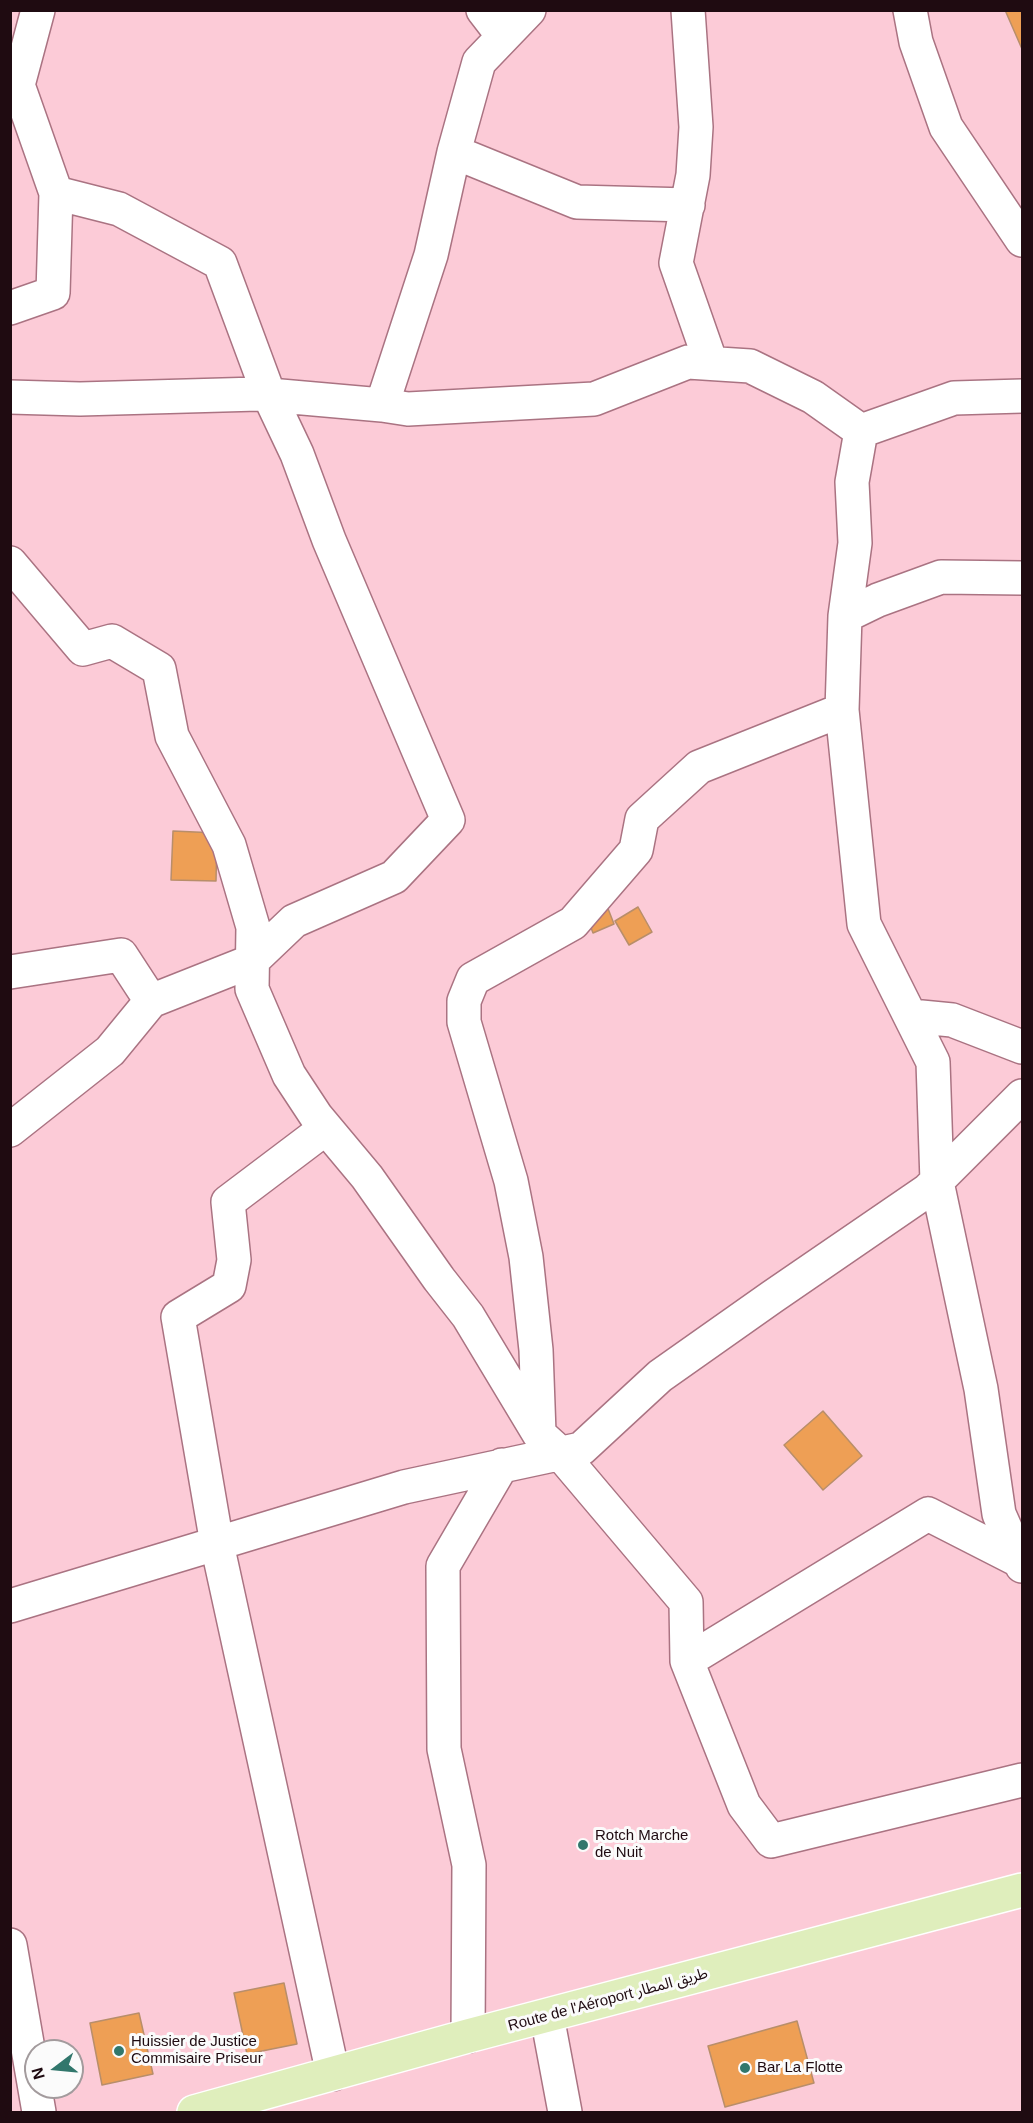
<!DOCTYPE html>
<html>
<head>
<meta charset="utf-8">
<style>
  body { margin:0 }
  #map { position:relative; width:1033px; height:2123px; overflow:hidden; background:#fccbd7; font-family:Arial,sans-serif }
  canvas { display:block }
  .frame { position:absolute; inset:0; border:12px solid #1f0b11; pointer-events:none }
  .north { position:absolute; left:24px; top:2039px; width:60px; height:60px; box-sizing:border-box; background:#fbfbfb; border:2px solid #a39b9d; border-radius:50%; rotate:254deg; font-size:16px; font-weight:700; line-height:24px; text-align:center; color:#1f0b11 }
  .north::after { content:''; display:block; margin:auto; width:21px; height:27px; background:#31776c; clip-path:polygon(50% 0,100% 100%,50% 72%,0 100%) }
</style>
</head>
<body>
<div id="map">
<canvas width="1033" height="2123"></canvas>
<div class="frame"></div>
<div class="north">N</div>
</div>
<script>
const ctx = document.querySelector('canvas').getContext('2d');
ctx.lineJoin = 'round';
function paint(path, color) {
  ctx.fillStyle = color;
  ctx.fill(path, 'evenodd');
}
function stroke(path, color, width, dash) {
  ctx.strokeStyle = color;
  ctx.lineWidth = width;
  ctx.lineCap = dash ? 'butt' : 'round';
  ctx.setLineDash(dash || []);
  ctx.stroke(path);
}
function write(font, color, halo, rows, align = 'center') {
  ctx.font = font + ' Arial,"Noto Sans Arabic",sans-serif';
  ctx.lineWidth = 6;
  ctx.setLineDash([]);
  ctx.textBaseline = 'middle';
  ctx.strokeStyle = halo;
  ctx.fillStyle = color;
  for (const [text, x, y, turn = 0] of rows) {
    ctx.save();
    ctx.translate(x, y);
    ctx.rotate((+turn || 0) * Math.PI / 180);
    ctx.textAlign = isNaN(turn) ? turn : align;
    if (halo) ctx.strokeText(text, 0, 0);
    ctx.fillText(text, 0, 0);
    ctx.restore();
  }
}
const building = new Path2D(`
  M1005,10H1022V49Z
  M173,831L217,833L216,881L171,880Z
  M607,906L614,924L593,933L586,914Z
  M638,907L652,932L629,945L615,921Z
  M823,1411L862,1456L823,1490L784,1445Z
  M284,1983L297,2044L247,2054L234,1993Z
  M139,2013L153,2074L102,2085L90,2023Z
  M797,2021L814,2083L725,2107L708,2046Z`);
paint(building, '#ee9f55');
stroke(building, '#b88e6a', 1.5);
const minor = new Path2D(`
  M483,10L503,36
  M688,10L696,127L693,175L676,263L711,363
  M910,10L916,42L946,127L1022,240
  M454,152L577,202L688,205
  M10,308L53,293L56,193L18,85L38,10
  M10,397L80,399L258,394L382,405L431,255L454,152L479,62L529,10
  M382,405L408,409L594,399L688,362L750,366L813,397L861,431
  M10,563L83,649L112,641L159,669L172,736L229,845L253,927L252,989L289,1075L316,1116L367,1177L439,1279L468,1316L539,1434L560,1453L686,1602L687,1661L744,1805L771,1841L1022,1780
  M845,616L855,543L852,482L861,431L954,398L1022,396
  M842,710L864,924L933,1062L937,1182L981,1389L999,1514L1022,1566
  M10,972L121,955L151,1001
  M911,1016L952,1020L1022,1047
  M326,1128L228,1202L234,1260L229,1286L178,1317L217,1544L333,2074
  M10,1130L110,1051L151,1001L252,961L294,921L394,877L448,820L329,540L297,454L269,395L220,263L119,209L56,193
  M539,1433L536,1350L526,1257L511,1181L464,1022V1001L473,979L573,923L636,850L642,819L699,767L842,710L845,616L878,600L941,577L1022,578
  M10,1606L404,1487L581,1449L660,1376L772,1297L928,1190L1022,1096
  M687,1661L928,1514L1020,1561L1022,1560
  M10,1945L39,2112
  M547,2016L565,2112
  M468,2036L469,1865L444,1749L443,1566L502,1465`);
const major = new Path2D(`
  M194,2112L468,2036L1022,1890`);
stroke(minor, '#aa7382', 36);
stroke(major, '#fff', 36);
stroke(minor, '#fff', 33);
stroke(major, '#dfeebc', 33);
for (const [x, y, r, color] of [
  [583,1845,6,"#31776c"],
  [119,2051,6,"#31776c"],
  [745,2068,6,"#31776c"]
]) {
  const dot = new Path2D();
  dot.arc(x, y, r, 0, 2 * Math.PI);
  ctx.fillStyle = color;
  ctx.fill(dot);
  stroke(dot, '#fbfbfb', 2);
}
write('15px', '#1f0b11', '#fbfbfb', [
  ["Rotch Marche",595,1836],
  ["de Nuit",595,1853],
  ["Huissier de Justice",131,2042],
  ["Commisaire Priseur",131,2059],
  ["Bar La Flotte",757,2068]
], 'left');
write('15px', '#1f0b11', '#fbfbfb', [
  ["Route de l'Aéroport طريق المطار",608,2000,-15]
]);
</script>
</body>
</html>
